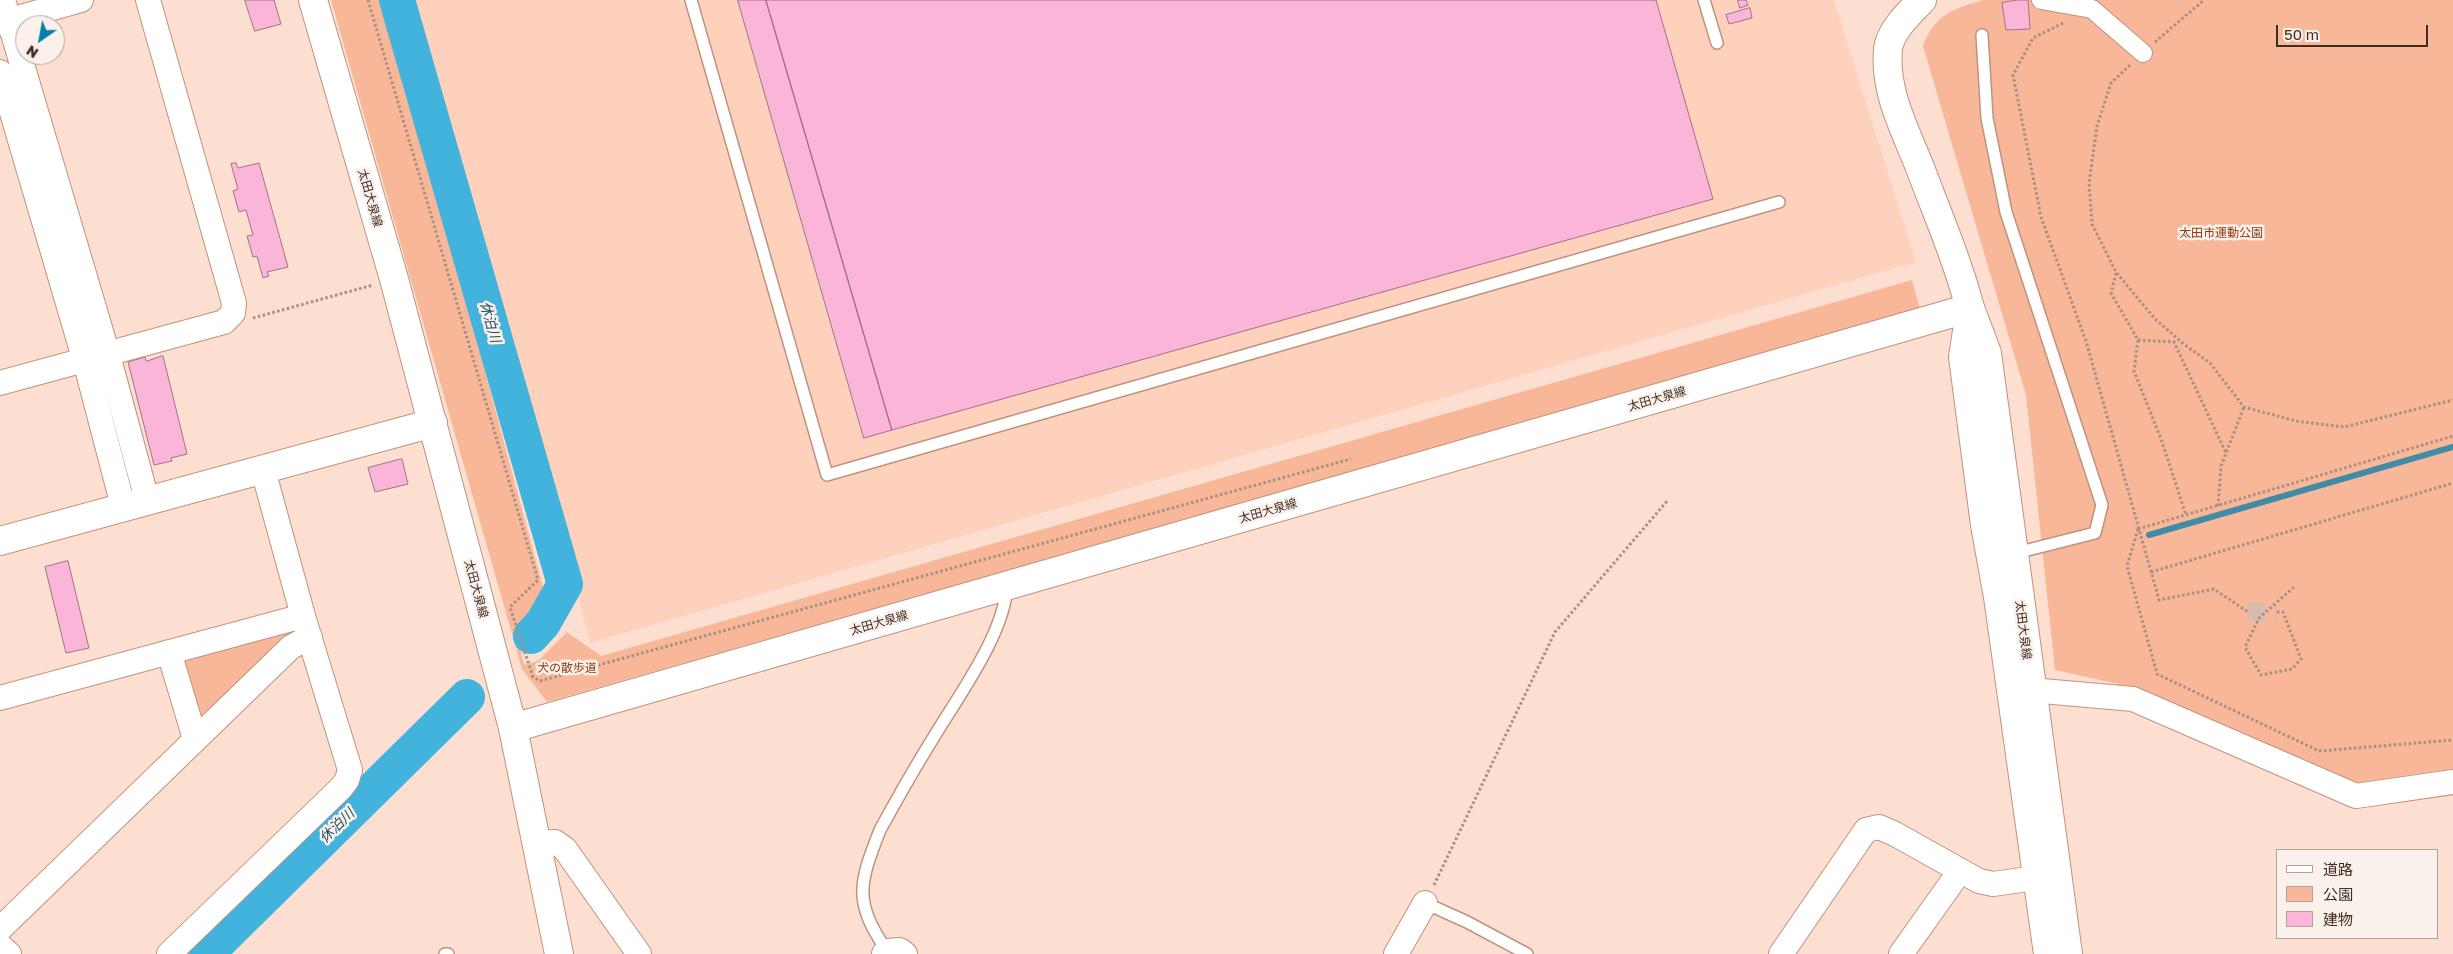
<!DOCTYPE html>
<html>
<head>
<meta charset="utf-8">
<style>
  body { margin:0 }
  #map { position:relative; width:2453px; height:954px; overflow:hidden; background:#fcdfd1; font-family:"Golos Text","Noto Sans JP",sans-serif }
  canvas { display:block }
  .legend { position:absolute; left:2276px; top:849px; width:162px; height:90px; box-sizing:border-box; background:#fbf1ec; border:1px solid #b0a39c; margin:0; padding:6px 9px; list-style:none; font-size:15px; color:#3f2d24 }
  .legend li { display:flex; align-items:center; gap:10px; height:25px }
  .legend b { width:25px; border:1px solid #b0a39c }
  .north { position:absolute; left:15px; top:15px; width:50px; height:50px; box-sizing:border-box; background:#fbf1ec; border:1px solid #b0a39c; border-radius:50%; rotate:213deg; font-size:14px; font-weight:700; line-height:20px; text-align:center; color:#3f2d24 }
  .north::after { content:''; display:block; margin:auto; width:18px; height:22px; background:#0080a4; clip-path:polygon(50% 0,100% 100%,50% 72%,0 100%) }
  .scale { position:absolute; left:2276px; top:25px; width:152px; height:22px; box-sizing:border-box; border:2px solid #3f2d24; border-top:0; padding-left:6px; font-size:15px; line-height:18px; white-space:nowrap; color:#3f2d24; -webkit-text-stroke:4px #fbf1ec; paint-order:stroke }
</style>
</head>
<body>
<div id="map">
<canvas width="2453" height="954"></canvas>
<ul class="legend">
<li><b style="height:6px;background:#fff"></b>道路</li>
<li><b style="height:14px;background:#f7b798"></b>公園</li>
<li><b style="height:14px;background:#fbb5d9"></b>建物</li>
</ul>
<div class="north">N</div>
<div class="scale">50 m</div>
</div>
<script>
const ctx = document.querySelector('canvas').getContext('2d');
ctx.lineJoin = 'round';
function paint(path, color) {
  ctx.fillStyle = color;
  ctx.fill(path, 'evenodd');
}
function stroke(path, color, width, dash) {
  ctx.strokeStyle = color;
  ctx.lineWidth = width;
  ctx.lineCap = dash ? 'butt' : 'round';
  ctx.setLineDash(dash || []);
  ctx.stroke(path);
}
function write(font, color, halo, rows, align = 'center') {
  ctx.font = font + ' "Golos Text","Noto Sans JP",sans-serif';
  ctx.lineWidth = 5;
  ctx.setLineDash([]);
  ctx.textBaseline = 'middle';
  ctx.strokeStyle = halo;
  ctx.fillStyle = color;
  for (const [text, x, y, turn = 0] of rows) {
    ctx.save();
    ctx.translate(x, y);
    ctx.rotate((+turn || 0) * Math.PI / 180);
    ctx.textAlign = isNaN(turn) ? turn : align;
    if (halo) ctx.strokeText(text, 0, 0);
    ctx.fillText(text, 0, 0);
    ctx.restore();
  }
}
paint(new Path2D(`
  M410,0H1834L1916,262L590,643L536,434Z`), '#fdd1bc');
paint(new Path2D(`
  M331,0H385L545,595L535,615L517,638L524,665L538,661L567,632L601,656L1912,280L1920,310L547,702L522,669Z
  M1983,0H2453V770L2355,790L2119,687L2118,684L2055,670L2026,395L1923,46C1935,14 1953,9 1983,0Z
  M287,629L290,635L208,716L197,718L182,664L187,658Z`), '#f7b798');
stroke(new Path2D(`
  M2149,535L2453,447`), '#408ba6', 6);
stroke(new Path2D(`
  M397,0L565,584L543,623L531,636
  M206,954L467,697`), '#41b3dd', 36);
const building = new Path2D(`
  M245,0H274L281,24L255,31Z
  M738,0H766L892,430L864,438Z
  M766,0H1656L1713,199L892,430Z
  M1738,0H1746L1748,5L1740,8Z
  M2017,0H2028L2030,29L2006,30L2002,3Z
  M1750,8L1752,18L1729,24L1726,15Z
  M236,163L238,168L259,163L288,267L267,272L269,276L263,278L257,256L253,257L247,236L253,235L246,210L239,212L233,191L238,189L231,164Z
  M163,356L187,454L171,458L172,461L154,465L128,362L145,357L146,361Z
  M402,459L408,484L375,492L368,468Z
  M68,561L89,648L66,653L45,567Z`);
paint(building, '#fbb5d9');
stroke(building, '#9d7389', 1);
stroke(new Path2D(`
  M2248,612H2277`), '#d6bbae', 18, [18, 9]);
const service = new Path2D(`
  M691,0L827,475L1779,202
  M1704,0L1717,43
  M1982,35L1987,118L2006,212L2102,505L2095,533L2012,554
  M1425,903L1467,922L1527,954
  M887,951C853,901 859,884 880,830C897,799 914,769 932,740C957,698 1005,634 1007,585
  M445,954H448`);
const pedestrian = new Path2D(`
  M2041,0L2092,9L2143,53`);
const minor = new Path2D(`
  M3,0L108,355L147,500
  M0,23L81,0
  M0,72L85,361L123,506
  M0,383L224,322L233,313L234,303L148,0
  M169,652L195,739
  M2015,693L2031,690L2133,699L2356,796L2453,782
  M0,698L303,616
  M537,843L555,842L565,849L639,954
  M0,929L291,647L310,637
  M0,946L9,954
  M169,954L341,788L347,780L350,770L303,616L263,470
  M884,954L887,951L900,950L905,954
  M1396,954L1425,903
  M1781,954L1866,830L1879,827L1895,834L1979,881L1993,884L2056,875
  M1901,954L1960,871`);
const tertiary = new Path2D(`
  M1922,0C1910,12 1890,31 1888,49C1884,90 1904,128 1919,165C1937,213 1957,259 1970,308
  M0,541L433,423
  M513,728L559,954`);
const secondary = new Path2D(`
  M313,0L394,279L513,728L1970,308
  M1970,308L1987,353L2068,954
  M1970,312L1963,357L1985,525L1998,597L2048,954`);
stroke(service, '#bf937e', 14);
stroke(pedestrian, '#bf937e', 20);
stroke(minor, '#bf937e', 26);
stroke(tertiary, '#bf937e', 30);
stroke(secondary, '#bf937e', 30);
stroke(new Path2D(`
  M368,0L538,580L510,607L533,677L540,681L1351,459
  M2063,23L2033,38L2013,75L2041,217L2086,341L2159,600L2214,589L2248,612
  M2155,42L2204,0
  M2130,65L2111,83L2097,126L2089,183L2092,224L2116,272L2155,319L2185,345L2210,363L2244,407L2296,421L2344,427L2453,400
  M2116,273L2111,293L2138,340L2134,371L2161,439L2186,515
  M253,318L373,285
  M2138,340L2174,342L2226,453
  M2218,506L2221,466L2244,407
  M2138,529L2127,566L2157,674L2319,751L2453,740
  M2138,529L2453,436
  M2151,572L2453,483
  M2277,612H2283L2301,659L2292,669L2261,675L2245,647L2259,618L2294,587
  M1434,885L1555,632L1668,500`), '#a78f83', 3, [2.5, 2.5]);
stroke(service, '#fff', 11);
stroke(pedestrian, '#fff', 18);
stroke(minor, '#fff', 24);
stroke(tertiary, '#fff', 28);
stroke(secondary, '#fff', 28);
write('12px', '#3f2d24', '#fbf1ec', [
  ["太田大泉線",370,198,74],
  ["太田大泉線",1657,399,-16],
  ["太田大泉線",1268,511,-16],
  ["太田大泉線",476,589,75],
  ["太田大泉線",879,623,-16],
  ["太田大泉線",2023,630,83]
]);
write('12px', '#893d0e', '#fbf1ec', [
  ["太田市運動公園",2221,233],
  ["犬の散歩道",567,668]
]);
write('italic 14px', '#1d4c5e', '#fbf1ec', [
  ["休泊川",490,322,74],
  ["休泊川",337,826,-44]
]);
</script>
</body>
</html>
